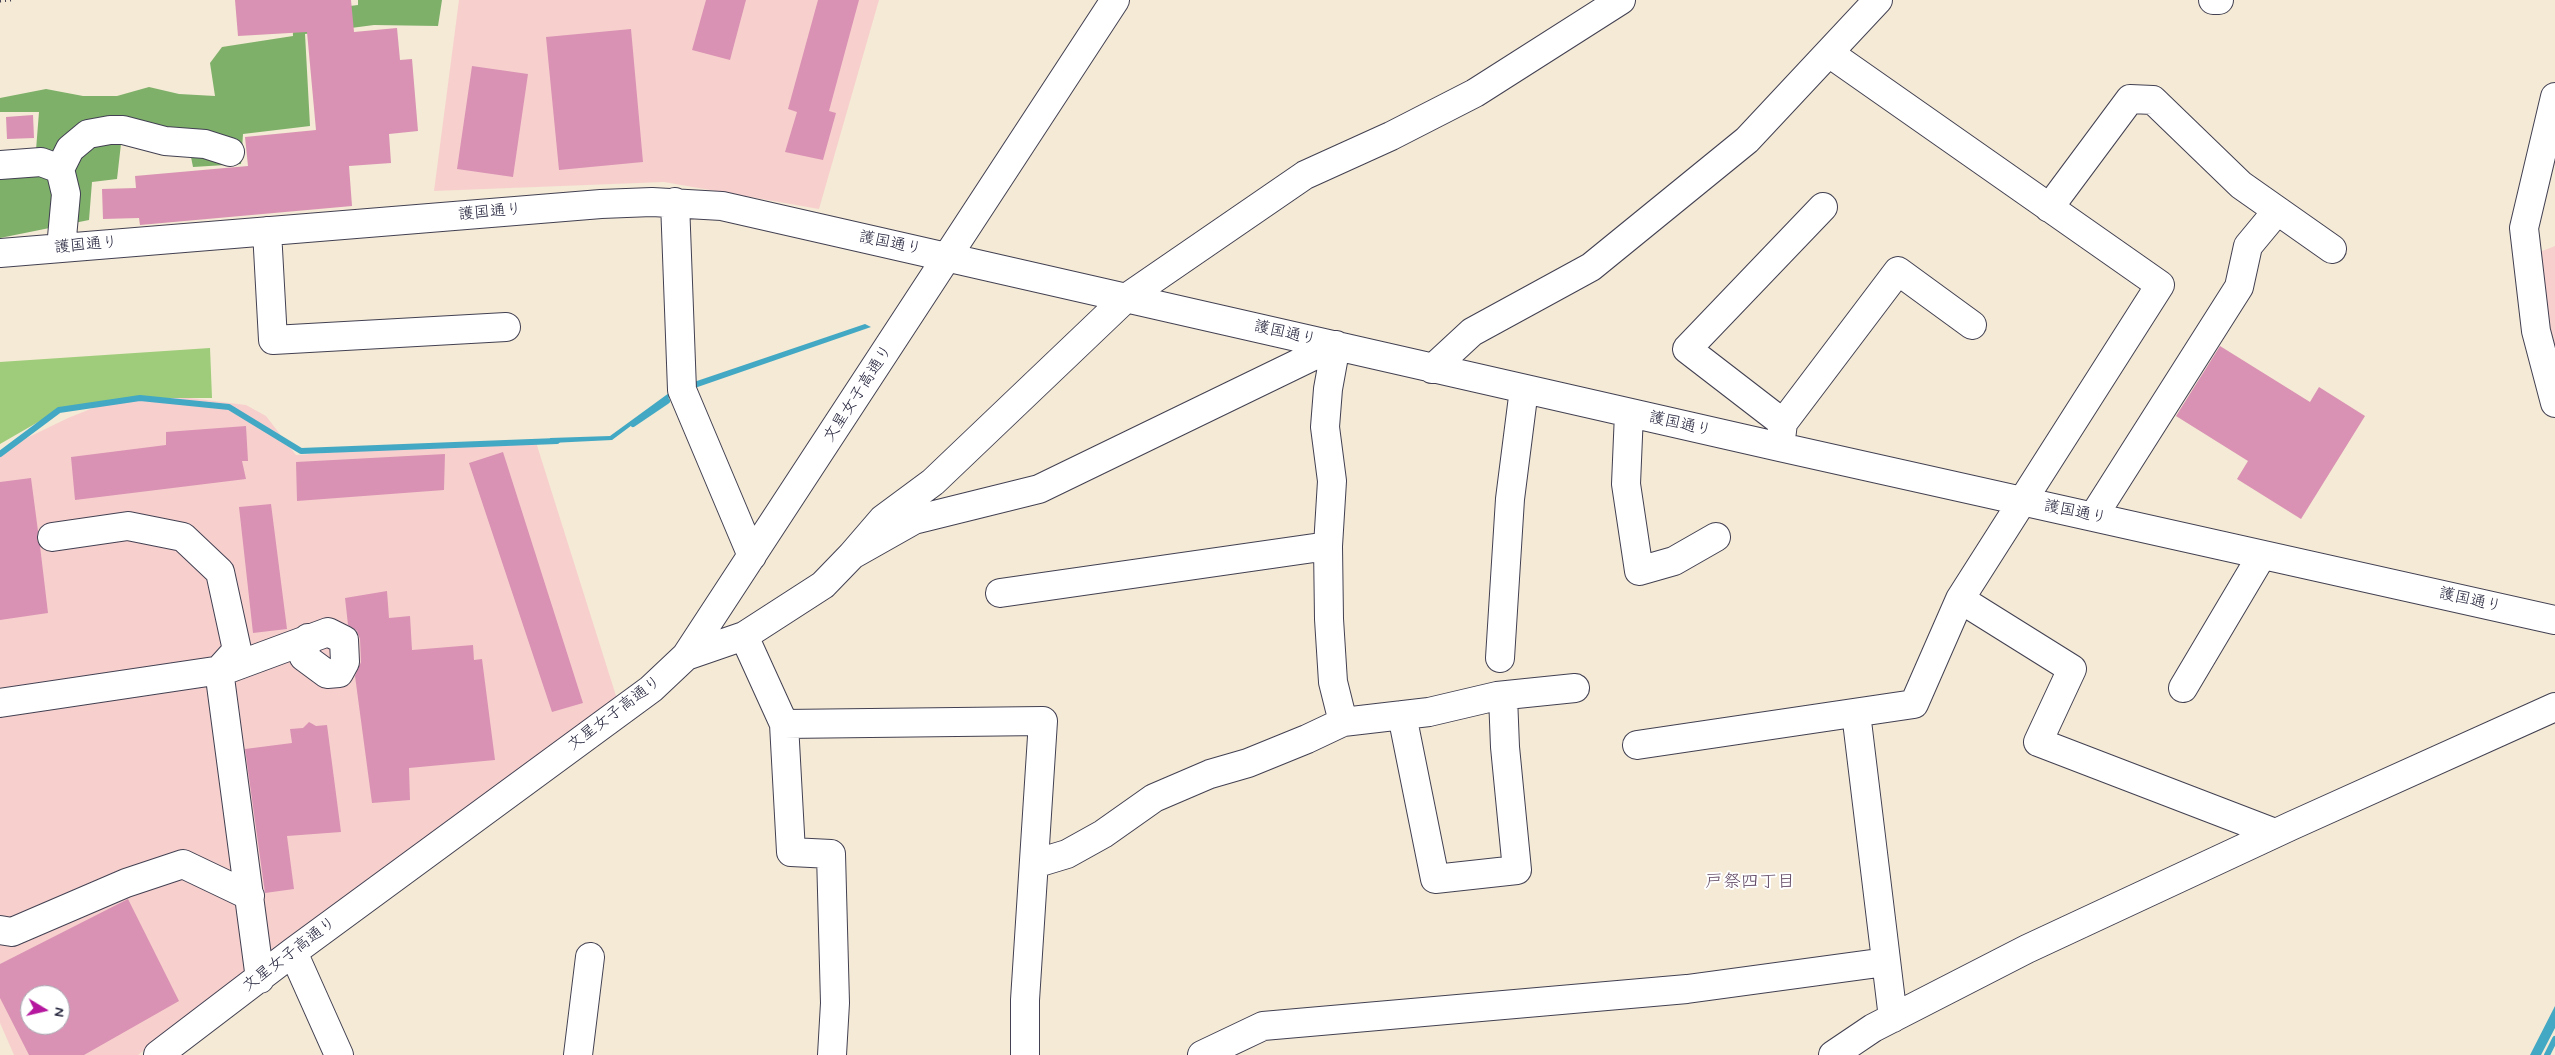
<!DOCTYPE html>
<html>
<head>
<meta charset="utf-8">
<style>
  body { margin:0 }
  #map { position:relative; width:2555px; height:1055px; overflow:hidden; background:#f4ead5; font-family:Mynerve,sans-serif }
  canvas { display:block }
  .north { position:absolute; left:20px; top:985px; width:50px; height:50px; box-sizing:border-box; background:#fff; border:1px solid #a7a7b1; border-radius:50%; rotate:99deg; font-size:14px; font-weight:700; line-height:20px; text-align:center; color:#22223b }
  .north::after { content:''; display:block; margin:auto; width:18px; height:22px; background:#b5179e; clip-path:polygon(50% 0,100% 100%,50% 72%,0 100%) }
</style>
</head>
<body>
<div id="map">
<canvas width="2555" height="1055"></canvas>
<div class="north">N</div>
</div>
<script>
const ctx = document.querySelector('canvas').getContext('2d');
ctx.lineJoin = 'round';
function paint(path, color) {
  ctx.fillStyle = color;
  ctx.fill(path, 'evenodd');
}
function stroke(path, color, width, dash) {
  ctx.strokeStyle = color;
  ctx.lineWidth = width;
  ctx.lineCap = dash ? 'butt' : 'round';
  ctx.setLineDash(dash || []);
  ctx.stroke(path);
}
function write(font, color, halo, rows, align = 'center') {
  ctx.font = font + ' Mynerve,"Klee One",sans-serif';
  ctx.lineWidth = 4;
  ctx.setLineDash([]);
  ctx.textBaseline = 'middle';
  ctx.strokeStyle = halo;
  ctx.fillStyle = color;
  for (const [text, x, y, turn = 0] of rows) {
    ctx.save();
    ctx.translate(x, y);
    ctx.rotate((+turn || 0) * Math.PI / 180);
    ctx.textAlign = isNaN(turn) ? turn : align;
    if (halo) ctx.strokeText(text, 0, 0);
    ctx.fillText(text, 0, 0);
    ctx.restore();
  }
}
paint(new Path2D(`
  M459,0H879L819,209L664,182L434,191Z
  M2555,246V368L2537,253Z
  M166,395L246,405L266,416L296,455L535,439L617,699L247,969L138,1055H14L0,1023V451L68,418L108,402ZM30,995H60V1025H30Z`), '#f7d0ce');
paint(new Path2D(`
  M210,348L212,398H140L59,410L0,444V362Z`), '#9ecc7a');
paint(new Path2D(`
  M358,0H442L438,26L374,25L305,34L310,126L243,134L241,164L193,167L190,152L122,135L117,179L92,182L89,220L0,238V172L36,150L39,112H0V98L46,89L83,96H117L149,87L179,94L215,96L210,63L222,47L293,36L292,13L358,5Z`), '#7eb06a');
paint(new Path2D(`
  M865,324L871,327L689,390L688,384Z
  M669,393L671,396L612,440L551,443L550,438L610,436Z
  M2555,1006V1028L2541,1055H2530Z`), '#43a8c3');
stroke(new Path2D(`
  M633,424L667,401
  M0,454L59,410L140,398L229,407L301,451L557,441
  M2547,1055L2555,1039`), '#43a8c3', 6);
paint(new Path2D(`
  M235,0H351L354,32L397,28L400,60L412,59L418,131L389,134L391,163L349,166L352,206L140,225L139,218L103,219L102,189L136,188L135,176L248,166L245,137L316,130L307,32L238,36Z
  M706,0H746L730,60L692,50Z
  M818,0H859L829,111L836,113L823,160L785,152L797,112L788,109Z
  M631,29L643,162L559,170L546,37Z
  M472,66L528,74L513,177L457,169Z
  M33,115L34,138L7,139L6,117Z
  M2220,346L2310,402L2319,387L2365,416L2301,519L2237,479L2248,461L2176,416Z
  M246,426L248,461H242L246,479L75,500L71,457L166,445V432Z
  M503,452L583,703L552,712L469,463Z
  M445,454L444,490L297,501L296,462Z
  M31,478L38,531L37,539L40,546L48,613L0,620V482Z
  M271,504L287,629L253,633L239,507Z
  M387,591L389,618L410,616L412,650L473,645L474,660L482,659L495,760L409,768L410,800L372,803L355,676L361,662L360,639L357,631L348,625L345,598Z
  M309,722L316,726L327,725L341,832L287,836L294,889L265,893L245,749L292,743L290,729L303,728Z
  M128,899L179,1001L84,1055H29L0,998V964ZM30,995H60V1025H30Z`), '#d992b3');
const minor = new Path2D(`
  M2213,0H2219
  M2555,97L2524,228L2536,331L2555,403
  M0,165L41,162L60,169L66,194L61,248
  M60,169L70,149L88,134L110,130H123L165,141L205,144L230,152
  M675,202L682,390L752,556
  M2049,208L2130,99L2153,100L2241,185L2332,249
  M267,231L273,340L506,327
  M0,253L601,204L652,202L722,206L1780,447L2555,620
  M1336,345L1328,389L1325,427L1332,481L1328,546L1329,619L1333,682L1343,722
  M1432,369L1472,332L1591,267L1747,140L1878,0
  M1629,413L1626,484L1639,571L1674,561L1716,537
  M1783,423L1898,271L1972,325
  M1780,447L1783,423L1687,349L1823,207
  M2093,517L2239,287L2248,246L2277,211
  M52,537L128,526L183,537L220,572L237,650L219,670L260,979
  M852,555L883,519L933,482L1126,298L1305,175L1391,136L1475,93L1621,0
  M1000,593L1328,546
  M1960,599L2072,669L2038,742L2275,833
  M744,636L784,724L1043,721L1025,1000V1055
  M686,656L744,636L823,585L852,555L914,520L1039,489L1336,345
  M1500,658L1510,499L1524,389
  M2183,688L2262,555
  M0,703L228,669L328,632L344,640L345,662L339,673L327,674L304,657L308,638
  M1856,713L1893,1018
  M1402,715L1435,879L1517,870L1505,747L1503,696
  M784,724L791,852L831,854L835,1003L832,1055
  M1637,745L1914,704L1960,599L2160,285L1829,53
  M1034,864L1067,854L1103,834L1154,798L1210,774L1248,763L1307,739L1343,722L1429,712L1497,696L1575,688
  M0,930L12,932L126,883L183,864L250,896
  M293,952L339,1055
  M158,1055L293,952L651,689L686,656L1115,0
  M578,1055L590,957
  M1202,1055L1263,1026L1687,989L1886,962
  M1833,1055L1873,1028L2027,949L2291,826L2555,707`);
stroke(minor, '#424052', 30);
stroke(new Path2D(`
  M0,1L11,0`), '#424052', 3, [1, 4]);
stroke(minor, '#fff', 28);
write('16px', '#22223b', '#fff', [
  ["護国通り",490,213,-5],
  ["護国通り",890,244,12],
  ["護国通り",86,246,-5],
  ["護国通り",1285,334,13],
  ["文星女子高通り",859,394,-57],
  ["護国通り",1680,425,13],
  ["護国通り",2075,513,12],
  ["護国通り",2470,601,13],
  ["文星女子高通り",615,714,-37],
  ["文星女子高通り",290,955,-37]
]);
write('18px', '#624965', '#fff', [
  ["戸祭四丁目",1750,883]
]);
</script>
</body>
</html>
